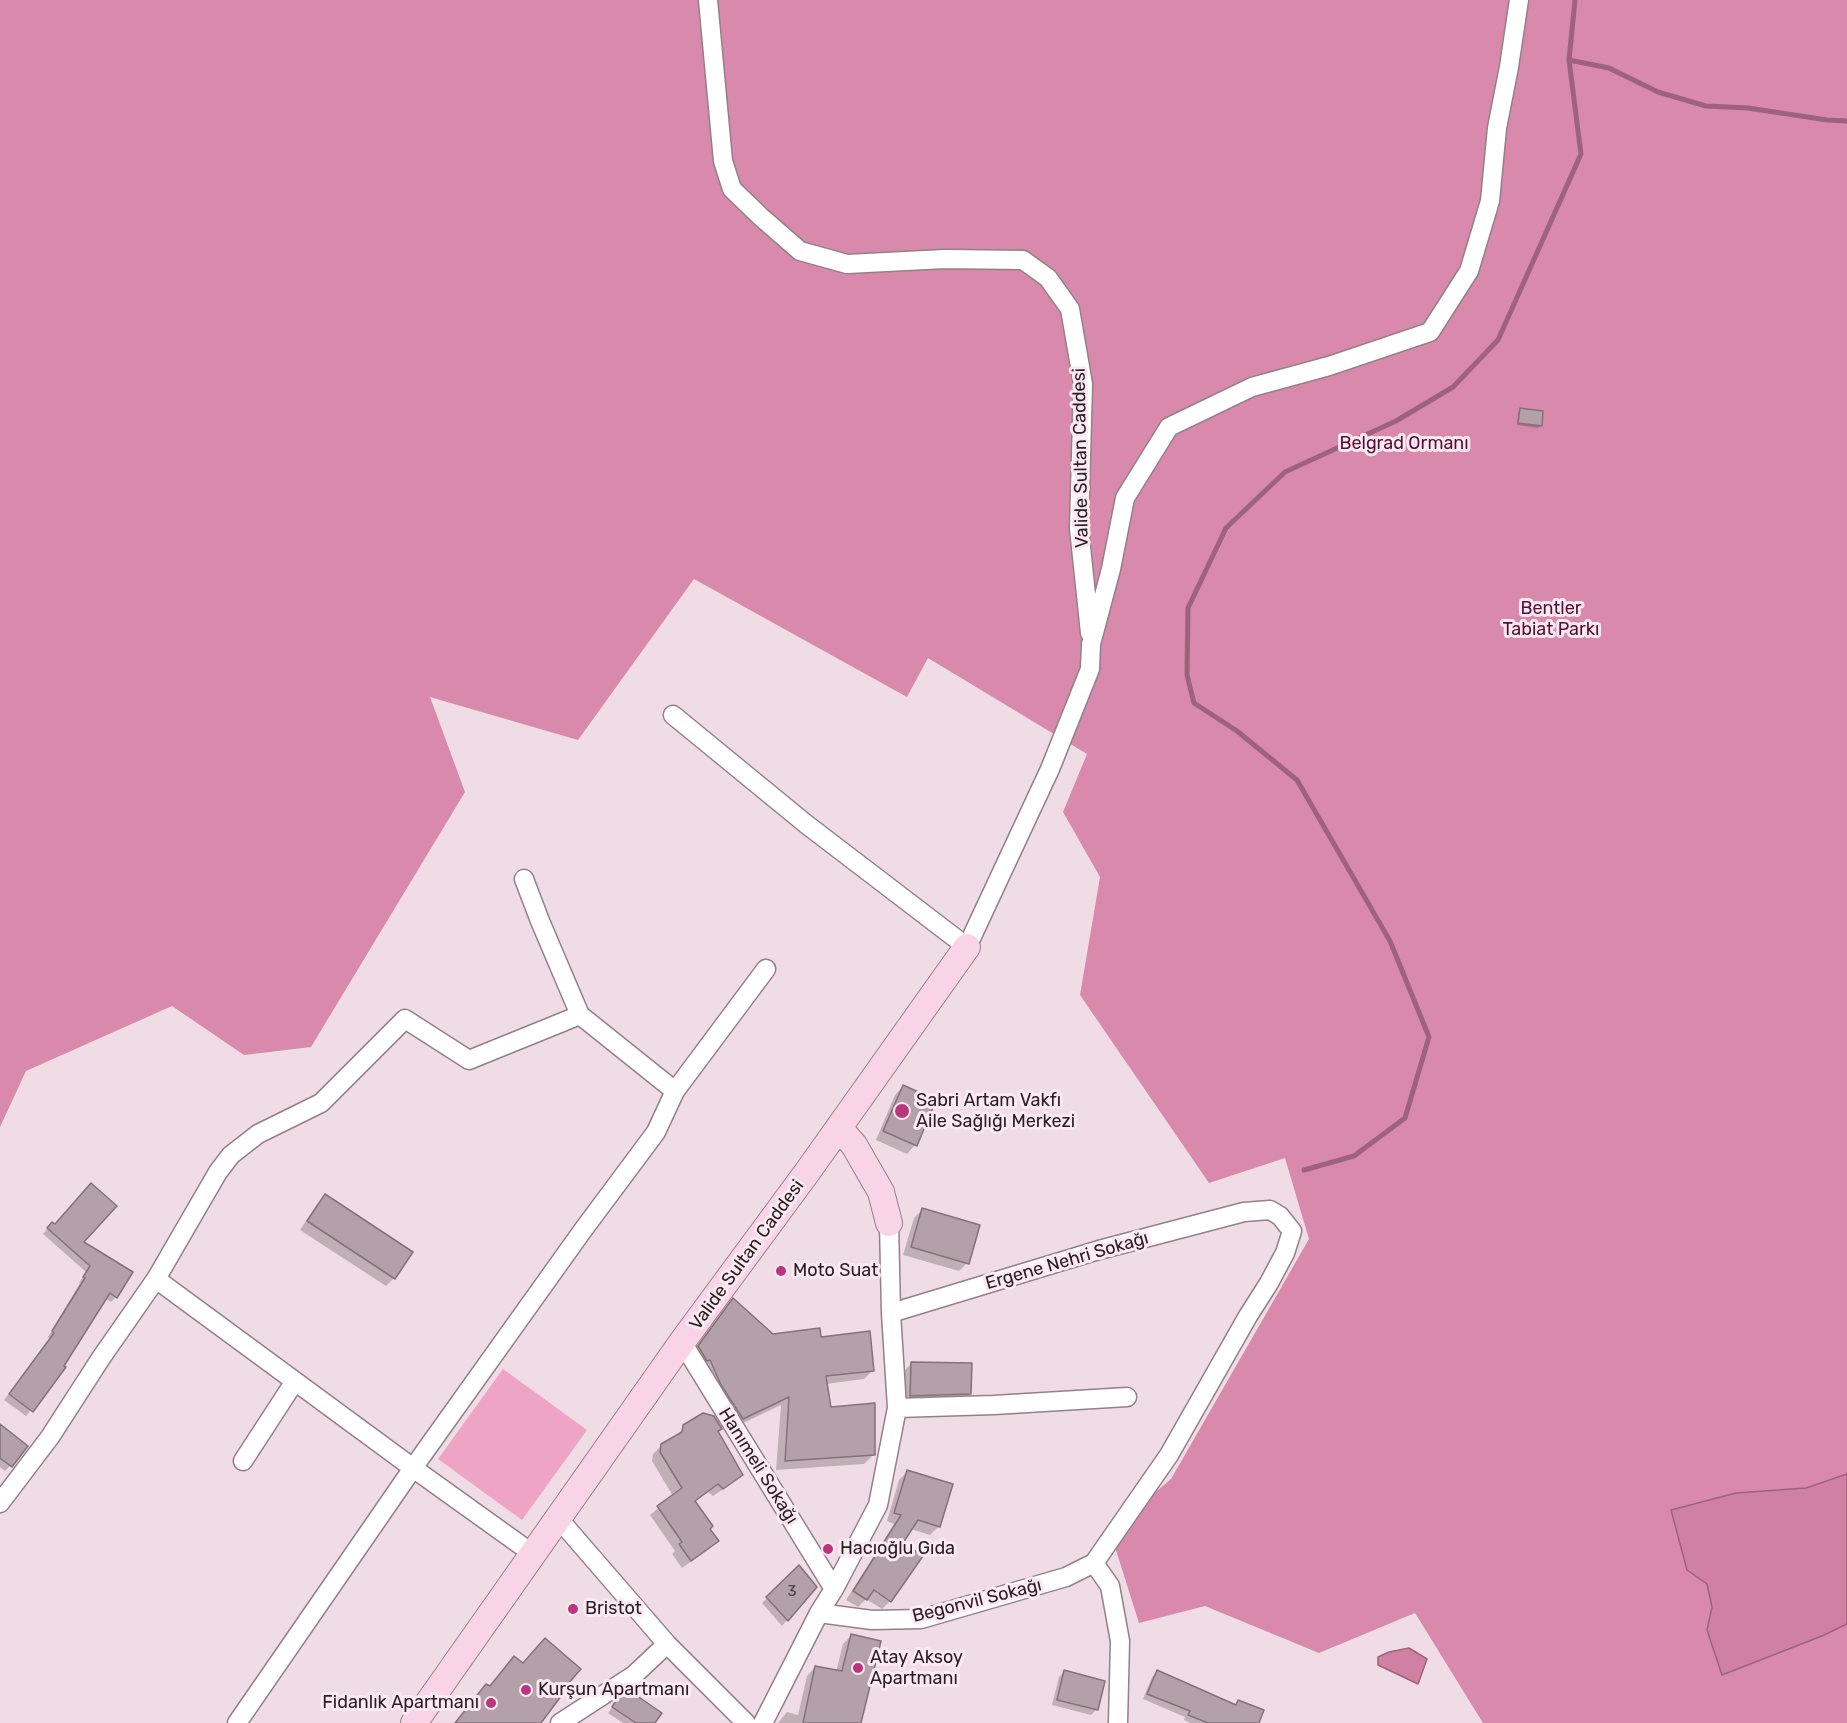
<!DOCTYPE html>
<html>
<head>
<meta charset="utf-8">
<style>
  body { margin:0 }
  canvas { display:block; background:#f0dce4 }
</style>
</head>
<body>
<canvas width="1847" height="1723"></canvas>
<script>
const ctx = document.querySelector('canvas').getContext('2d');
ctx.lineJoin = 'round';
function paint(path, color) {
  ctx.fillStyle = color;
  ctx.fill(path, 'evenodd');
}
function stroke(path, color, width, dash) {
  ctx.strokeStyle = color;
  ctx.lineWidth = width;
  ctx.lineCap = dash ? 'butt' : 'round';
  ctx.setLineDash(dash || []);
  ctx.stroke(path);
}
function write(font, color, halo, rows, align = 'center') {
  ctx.font = font + ' Rubik,sans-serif';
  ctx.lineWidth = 6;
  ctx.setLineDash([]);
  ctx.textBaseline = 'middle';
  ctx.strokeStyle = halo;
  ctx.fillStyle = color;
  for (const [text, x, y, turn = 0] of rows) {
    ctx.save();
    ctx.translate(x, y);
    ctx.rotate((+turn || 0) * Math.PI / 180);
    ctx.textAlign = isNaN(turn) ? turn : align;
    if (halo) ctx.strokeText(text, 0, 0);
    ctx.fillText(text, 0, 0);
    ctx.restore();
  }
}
paint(new Path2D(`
  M503,1369L587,1430L522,1520L438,1459Z`), '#eea4c4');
paint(new Path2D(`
  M0,0H1847V1474L1806,1488L1736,1493L1671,1511L1687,1570L1707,1584L1712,1607L1707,1630L1723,1675L1822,1636L1847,1624V1723H1483L1415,1613L1319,1653L1205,1606L1139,1623L1110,1531L1171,1479L1309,1239L1285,1158L1209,1183L1080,995L1100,877L1063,812L1087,754L928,658L907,697L694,579L578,740L430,697L465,792L311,1047L244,1055L172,1006L26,1071L0,1127Z`), '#d889ac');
const water = new Path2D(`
  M1847,1474V1624L1822,1636L1722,1675L1707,1630L1712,1607L1707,1584L1687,1570L1671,1510L1736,1493L1806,1488Z
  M1409,1648L1427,1659L1418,1684L1378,1665V1657L1389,1652Z`);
paint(water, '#cf80a3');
stroke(water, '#9d637d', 1.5);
paint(new Path2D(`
  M1521,410L1540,425L1538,428L1517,425L1518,412Z
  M903,1087L915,1145L907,1154L876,1140L895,1095Z
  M326,1196L394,1278L386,1286L300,1230L317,1204Z
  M922,1210L967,1263L959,1271L903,1255L914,1218Z
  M52,1224L82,1242L116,1297L111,1302L105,1298L62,1366L64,1368L26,1416L4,1400L50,1339L48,1337L80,1283H79L86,1272L43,1234Z
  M733,1300L772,1335L820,1339L873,1370L864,1379L826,1384L829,1409L873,1455L864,1464L776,1470L781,1405L733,1428L689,1356L724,1309Z
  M911,1364L970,1394L961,1402L902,1404L903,1372Z
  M0,1426L10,1466L5,1471L0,1467Z
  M684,1427L720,1429L717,1432L741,1475L732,1483L713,1496L708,1492L694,1502L717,1541L708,1550L682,1568L672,1554L675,1551L650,1515L673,1496L652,1461L653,1454L662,1445L674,1438Z
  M907,1472L939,1526L930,1535L911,1529L901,1543L890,1601L882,1609L866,1599L858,1607L846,1600L894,1524L887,1521L899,1480Z
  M799,1568L815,1587L782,1626L762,1603Z
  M851,1636L834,1723H778L787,1712L798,1715L807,1676L815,1667L836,1672L843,1644Z
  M514,1658L558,1693L539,1723H455L478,1693L486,1685L489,1687Z
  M1064,1672L1097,1709L1091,1715L1052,1705L1059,1677Z
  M1157,1672L1234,1706L1239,1702L1258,1723H1190L1184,1720L1185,1717L1143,1699L1152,1677Z
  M618,1700L653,1723H623L608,1713Z`), '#0003');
stroke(new Path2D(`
  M1569,60L1609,68L1658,92L1706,106L1748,108L1827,120L1847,121
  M1304,1170L1354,1156L1405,1118L1429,1037L1390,941L1297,780L1237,731L1194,703L1187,675L1188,608L1226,528L1285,472L1396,421L1453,387L1498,340L1581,154L1569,60L1575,0`), '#9d637d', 5);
const building = new Path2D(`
  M1520,408L1543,411L1542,426L1518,423Z
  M903,1085L936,1100L917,1146L883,1131Z
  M91,1183L117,1206L84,1242L133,1272L117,1298L110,1293L64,1366L66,1367L33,1412L9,1394L54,1333L52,1331L85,1278L83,1277L90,1266L47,1228L52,1222L55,1224Z
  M325,1194L413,1252L395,1279L307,1221Z
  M922,1208L980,1225L969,1264L911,1247Z
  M733,1298L773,1334L820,1328L821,1337L870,1331L874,1371L826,1376L831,1407L875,1403V1455L785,1461L789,1397L743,1419L721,1385L710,1360L707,1361L698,1346Z
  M911,1362L972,1363L971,1394L910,1396Z
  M703,1413L714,1416L722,1429L718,1431L743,1475L723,1489L718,1484L695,1501L713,1526L710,1529L719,1541L691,1561L679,1544L682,1542L657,1506L682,1488L660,1452L661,1444L682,1432L683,1425Z
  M0,1424L28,1446L12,1467L0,1458Z
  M907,1470L953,1484L940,1527L918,1520L903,1543L923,1556L891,1602L874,1590L867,1600L853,1591L901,1515L894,1513Z
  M799,1565L817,1587L788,1621L766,1597Z
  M851,1634L881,1641L861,1723H803L815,1666L842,1671Z
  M545,1638L581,1669L560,1693L562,1695L541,1723H455L486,1684L490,1686L514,1656L523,1663Z
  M1064,1670L1105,1681L1098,1710L1057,1700Z
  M1157,1670L1236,1705L1238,1700L1264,1710L1259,1723H1208L1188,1715L1190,1711L1147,1694Z
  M630,1691L662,1713L655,1723H636L612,1707L617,1699Z`);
paint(building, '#b3a0a8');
stroke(building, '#847279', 1.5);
const street = new Path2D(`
  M708,0L723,161L732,189L761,217L800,251L847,264L945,259L1023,260L1048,278L1070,309L1083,384L1079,528L1090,633
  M673,715L806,824L967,947L1050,769L1090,669L1091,644L1111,569L1125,498L1169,427L1252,387L1329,366L1430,332L1469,271L1490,201L1497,128L1509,67L1519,0
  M524,879L540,921L580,1015L675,1091
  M156,1279L413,1468L533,1554
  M682,1342L834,1589
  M897,1408L994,1405L1127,1397
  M243,1461L295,1381
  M0,1503L50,1437L101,1358L156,1279L218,1172L231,1155L258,1134L321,1103L405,1019L469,1060L580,1015
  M558,1518L667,1644L746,1723
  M1094,1563L1110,1586L1120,1641L1118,1723
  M819,1613L872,1620L921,1619L1066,1577L1094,1563L1169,1455L1248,1316L1269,1283L1285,1253L1292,1231L1280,1216L1270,1210L1244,1212L1099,1250L891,1313
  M237,1723L413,1468L583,1230L656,1132L675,1091L766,969
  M560,1723L634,1675L667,1644
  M763,1723L819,1613L834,1589L878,1505L897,1408L891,1313L889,1223`);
const secondary = new Path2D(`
  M839,1128L854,1145L881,1192L889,1223
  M414,1723L682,1342L808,1171L967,947`);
stroke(street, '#938088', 21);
stroke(secondary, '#938088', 28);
stroke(street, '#fff', 18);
stroke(secondary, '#f9d4e6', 26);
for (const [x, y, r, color] of [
  [902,1111,8,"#b9357c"],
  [781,1271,6,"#b9357c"],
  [828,1549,6,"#b9357c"],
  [573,1609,6,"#b9357c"],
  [858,1668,6,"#b9357c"],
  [526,1690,6,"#b9357c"],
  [491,1703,6,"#b9357c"]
]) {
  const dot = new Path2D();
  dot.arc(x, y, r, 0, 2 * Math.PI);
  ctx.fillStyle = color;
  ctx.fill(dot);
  stroke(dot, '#fde9f1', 2);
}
write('15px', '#4b4044', null, [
  ["3",792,1592]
]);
write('18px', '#550e36', '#fde9f1', [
  ["Belgrad Ormanı",1404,444],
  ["Bentler",1551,609],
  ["Tabiat Parkı",1551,630]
]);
write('18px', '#282023', '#fde9f1', [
  ["Valide Sultan Caddesi",1081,458,-91],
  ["Valide Sultan Caddesi",747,1255,-54],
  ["Ergene Nehri Sokağı",1067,1261,-16],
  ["Hanımeli Sokağı",758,1466,58],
  ["Begonvil Sokağı",977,1601,-14]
]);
write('18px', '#282023', '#fde9f1', [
  ["Sabri Artam Vakfı",916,1101],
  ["Aile Sağlığı Merkezi",916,1122],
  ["Moto Suat",793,1271],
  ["Hacıoğlu Gıda",840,1549],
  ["Bristot",585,1609],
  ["Atay Aksoy",870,1658],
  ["Apartmanı",870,1679],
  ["Kurşun Apartmanı",538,1690],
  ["Fidanlık Apartmanı",479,1703,"right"]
], 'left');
</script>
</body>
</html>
